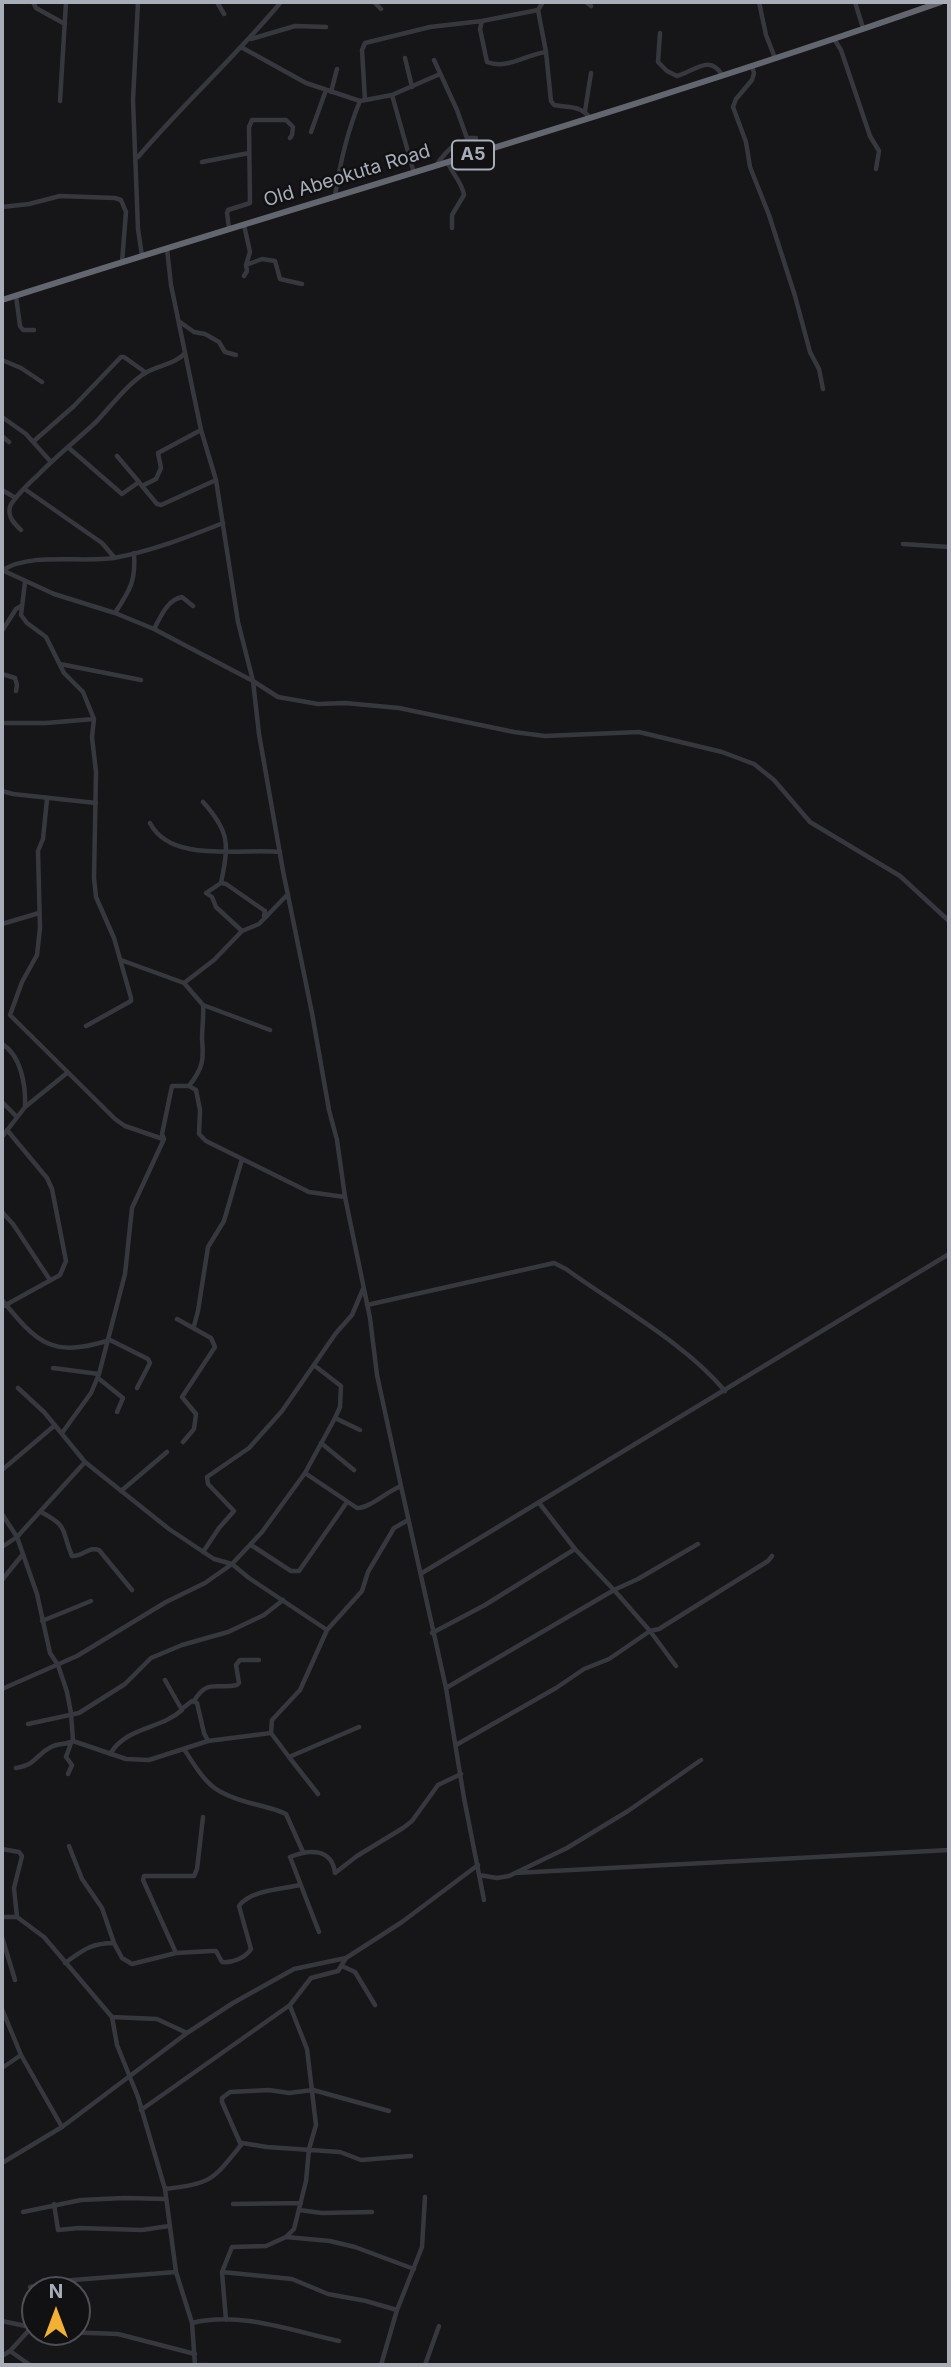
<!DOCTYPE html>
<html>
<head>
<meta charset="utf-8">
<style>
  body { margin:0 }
  #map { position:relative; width:951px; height:2367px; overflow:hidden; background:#161618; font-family:Inter,sans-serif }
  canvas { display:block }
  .frame { position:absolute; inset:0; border:4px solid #a8adb8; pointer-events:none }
  .north { position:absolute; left:21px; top:2276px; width:70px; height:70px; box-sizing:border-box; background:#111113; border:2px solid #4d4f55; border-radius:50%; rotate:0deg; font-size:19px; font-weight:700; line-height:28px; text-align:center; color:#a8adb8 }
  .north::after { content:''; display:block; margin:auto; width:24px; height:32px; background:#f2b134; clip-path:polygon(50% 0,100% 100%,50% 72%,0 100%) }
</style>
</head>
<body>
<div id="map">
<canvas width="951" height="2367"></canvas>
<div class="frame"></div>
<div class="north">N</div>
</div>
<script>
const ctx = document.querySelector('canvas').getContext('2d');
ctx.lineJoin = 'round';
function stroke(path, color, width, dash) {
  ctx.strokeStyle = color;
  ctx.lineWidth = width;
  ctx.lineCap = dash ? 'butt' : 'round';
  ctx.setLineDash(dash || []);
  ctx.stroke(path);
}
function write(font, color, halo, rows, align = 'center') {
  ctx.font = font + ' Inter,sans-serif';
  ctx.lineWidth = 5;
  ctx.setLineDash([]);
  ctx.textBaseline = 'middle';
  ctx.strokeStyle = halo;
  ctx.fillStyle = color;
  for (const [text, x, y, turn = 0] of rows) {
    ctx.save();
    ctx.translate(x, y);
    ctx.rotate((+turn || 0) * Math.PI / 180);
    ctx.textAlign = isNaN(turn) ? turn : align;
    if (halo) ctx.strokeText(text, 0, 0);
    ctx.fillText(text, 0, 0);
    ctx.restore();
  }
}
stroke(new Path2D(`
  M33,2L36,8L65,24
  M138,2L133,100L138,229L142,256
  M217,2L224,14
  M374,2L381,9
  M543,2L538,10L546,52L551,101L554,105C568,108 581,105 590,118
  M586,2L591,6
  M759,2L766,35L775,58
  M855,2L863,28
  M538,10L482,21L480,29L487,62C507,70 527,54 546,52
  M660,33L658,62L667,71L677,76C695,71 710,54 722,75
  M251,39L295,26L326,27
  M834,39L841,50L870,136L879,151L876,169
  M241,47L306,83L360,101
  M405,58L412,87
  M434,60L457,110L468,141C454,142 445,153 437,164
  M752,66L754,73L752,80L736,99L733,107L746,142L750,167L769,215L795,296L810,352L819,369L823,389
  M331,92L337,69
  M392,95L414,173
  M365,100L362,50L365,43L430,27L482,21
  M60,101L66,2
  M585,111L591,73
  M311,132L326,90
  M468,138H476
  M138,157C184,103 236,56 281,2
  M202,162L249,153
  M448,163C453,175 462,182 464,195L452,215V228
  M335,196C340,163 347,132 360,101L392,95L440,74
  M2,207L29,204L60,196L115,198L121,200L126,212L122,262
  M229,228L227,213L228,210L250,203L249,127L252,120H286L293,127L292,135L290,138
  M167,249L171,285L201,430L216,480L238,622L253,681L259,734L283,871L312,1013L329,1110L337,1140L345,1197L370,1318L377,1375L401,1486C386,1492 370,1508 357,1508L305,1473
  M246,265L262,259L275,261L280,279L302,284
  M244,276L247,271L246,265L250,252L244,225
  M16,296L20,326L23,330H34
  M180,322L194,332L205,334L219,342L225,352L236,355
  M2,360L21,368L42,382
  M2,417L26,434L51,462
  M2,436L9,442
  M34,441L74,406L121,357H124L145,372
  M69,448L122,494L139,482L142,486L156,479L161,468L158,453L201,430
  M117,456L139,482
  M142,486L157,504L161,505L216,480
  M2,490L14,497
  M26,490L102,543L114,557
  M21,530C15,524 7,517 10,507C11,501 31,481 37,476C56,456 77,440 97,421C112,405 128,383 147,372C159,365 176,364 185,353
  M903,544L949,547
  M2,570L54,594L115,613L154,629L253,681L278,697L318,704L345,703L399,708L514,732L545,736L639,732L722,752L754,764L774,780L810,822L900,876L949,921
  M3,570C31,552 81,563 114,558C152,551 188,537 223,523
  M25,582L21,615L27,623L46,637L64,673L83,692L94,719L92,737L96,772L94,878L96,897L114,938L131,998V1001L86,1026
  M115,613C130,590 136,581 134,553
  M154,629C161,616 167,600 182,597L193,606
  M2,631L16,609L21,606
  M60,664L141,680
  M2,674L15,678L17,685L16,691
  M2,723H46L94,719
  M2,791L13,794L96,803
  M47,799L43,839L38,851L40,928L37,955L22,982L10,1015L115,1119L125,1126L163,1139
  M203,802C230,832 229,844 221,883L206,893L212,897L216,907L242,931
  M150,823C171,864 242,848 280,852
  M221,883L226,884L265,911L264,916
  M2,924L39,913
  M121,960L184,983L203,1005L270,1030
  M184,983L214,960L242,931L259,924L288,894
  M2,1044C21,1055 26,1086 25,1107
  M189,1086C203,1068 204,1060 202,1039C202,1028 204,1016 203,1005
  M2,1102L17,1117
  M2,1137L25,1107L67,1073
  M2,1212L13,1224L50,1280
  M2,1300C38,1344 52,1358 110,1340L148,1359L150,1363L137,1388
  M367,1305L554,1263L566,1269C617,1306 685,1343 725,1391
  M2,1307L60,1275L66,1261L52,1189L47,1178L7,1130
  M177,1319L211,1338L215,1347L182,1397L196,1414L194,1429L183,1442
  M194,1326L198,1311L208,1247L224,1221L242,1159
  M53,1368L99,1374
  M98,1378L123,1398L117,1412
  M18,1388L44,1412L85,1462L169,1529L214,1559L232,1564L249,1578L327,1630
  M335,1418L360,1430
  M62,1433L91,1393L99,1374L125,1274L132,1208L164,1139L162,1134L172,1086H189L196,1090L200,1110L199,1134L206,1141L309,1192L345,1197
  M321,1443L354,1470
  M2,1470L54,1426
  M401,1486L446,1688L464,1798L484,1900
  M121,1491L167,1452
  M540,1504L575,1549
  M41,1512C70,1527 61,1531 72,1556C82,1557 89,1546 99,1550L132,1590
  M2,1514L17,1537L37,1594L50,1653L58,1665L67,1692L71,1713L73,1741L126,1759L149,1760L208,1741L271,1733
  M251,1545L291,1571H299L347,1502
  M2,1547L17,1537L85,1462
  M203,1552L219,1528L234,1511L208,1484L207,1477L249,1448L282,1411L336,1333L352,1315L363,1289
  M422,1573L949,1254
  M2,1580L23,1554
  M42,1621L91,1601
  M432,1633L485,1605L575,1549L614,1590L446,1688
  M676,1666L650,1631L659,1629L768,1561L772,1556
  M2,1689L77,1656L166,1602L205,1583L232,1564L262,1532L305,1473L335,1418L340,1407L341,1386L315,1366
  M194,1701C208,1678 216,1690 237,1685L239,1683L236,1665L240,1660H259
  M183,1708L192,1701L197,1703L204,1733L208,1741
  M28,1724L79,1713L125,1684L151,1658L182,1645L228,1632L264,1615L283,1600
  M359,1727L289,1757L271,1733L272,1720L300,1690L327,1630L362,1591L368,1572L394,1528L408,1520
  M456,1745L556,1688L584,1669L609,1659L650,1631L614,1590L638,1579L698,1544
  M184,1749C207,1785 212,1793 254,1804C265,1807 276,1809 286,1814L303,1852
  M110,1754C127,1726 160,1730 182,1710L165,1680
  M289,1757L318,1794
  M16,1768C38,1764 35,1755 51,1747C58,1743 66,1745 73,1741
  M68,1774L72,1765L66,1757L71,1743
  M69,1846L82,1879L102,1908L114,1943
  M2,1849L19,1852L22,1856L14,1888L17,1917
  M515,1873L949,1850
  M479,1875L497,1878L509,1876L567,1848L628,1811L701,1760
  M2,1917H17L44,1937L112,2017L117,2045L138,2097L165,2189L176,2272L192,2323L195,2365
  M319,1932L290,1857C309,1849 332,1848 335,1873L357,1856L403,1828L412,1821L438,1785L461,1774
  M2,1937L15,1980
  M176,1953L143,1880L144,1876H194L197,1869L203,1817
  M65,1963C83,1950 91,1943 114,1943L122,1958L132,1964L176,1953L211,1951H216L222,1962C233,1963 245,1958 251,1949L239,1906C250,1890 282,1889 300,1885
  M342,1966L355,1972L375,2005
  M2,2009L21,2055L62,2127
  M112,2017L157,2019L187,2033
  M2,2068L21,2055
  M141,2110L290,2005L311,1978L338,1971L346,1958
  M242,2143L267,2147L340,2152L361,2160L411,2156
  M2,2163L62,2127L187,2033L233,2003L294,1969L346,1958L402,1922L478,1865
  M165,2189C212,2183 212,2181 241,2145L222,2102V2098L230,2092L269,2090L289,2093L313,2090L389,2111
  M54,2204L58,2230L79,2228L142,2230L169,2226
  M233,2204L301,2203
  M299,2210L322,2213L372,2212
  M23,2212L81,2200L124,2198L166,2199
  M286,2237L294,2229L306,2181L309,2149L316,2125L307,2049L290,2006
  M222,2272L232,2247L266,2246L286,2237L330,2241L355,2247L414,2269
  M30,2287L73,2280L176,2272
  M226,2320L222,2272L292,2279L328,2294L366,2301L397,2310
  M2,2321L35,2328
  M192,2323C240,2311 292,2331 339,2341
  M63,2332L118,2334L195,2354
  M10,2351L30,2365
  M2,2356L10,2351L31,2328
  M199,2365H208
  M381,2365L397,2310L422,2247L425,2197
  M425,2365L439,2326`), '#37383d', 4.5);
stroke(new Path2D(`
  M2,300C315,200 631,111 941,2`), '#63666e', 6);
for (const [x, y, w] of [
  [473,155,42]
]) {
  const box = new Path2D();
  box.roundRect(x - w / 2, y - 14.5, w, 29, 5);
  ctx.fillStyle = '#111113';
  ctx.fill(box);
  stroke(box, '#a8adb8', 2);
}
write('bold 18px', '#a8adb8', null, [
  ["A5",473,155]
]);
write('19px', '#a8adb8', '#111113', [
  ["Old Abeokuta Road",347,176,-17]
]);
</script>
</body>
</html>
